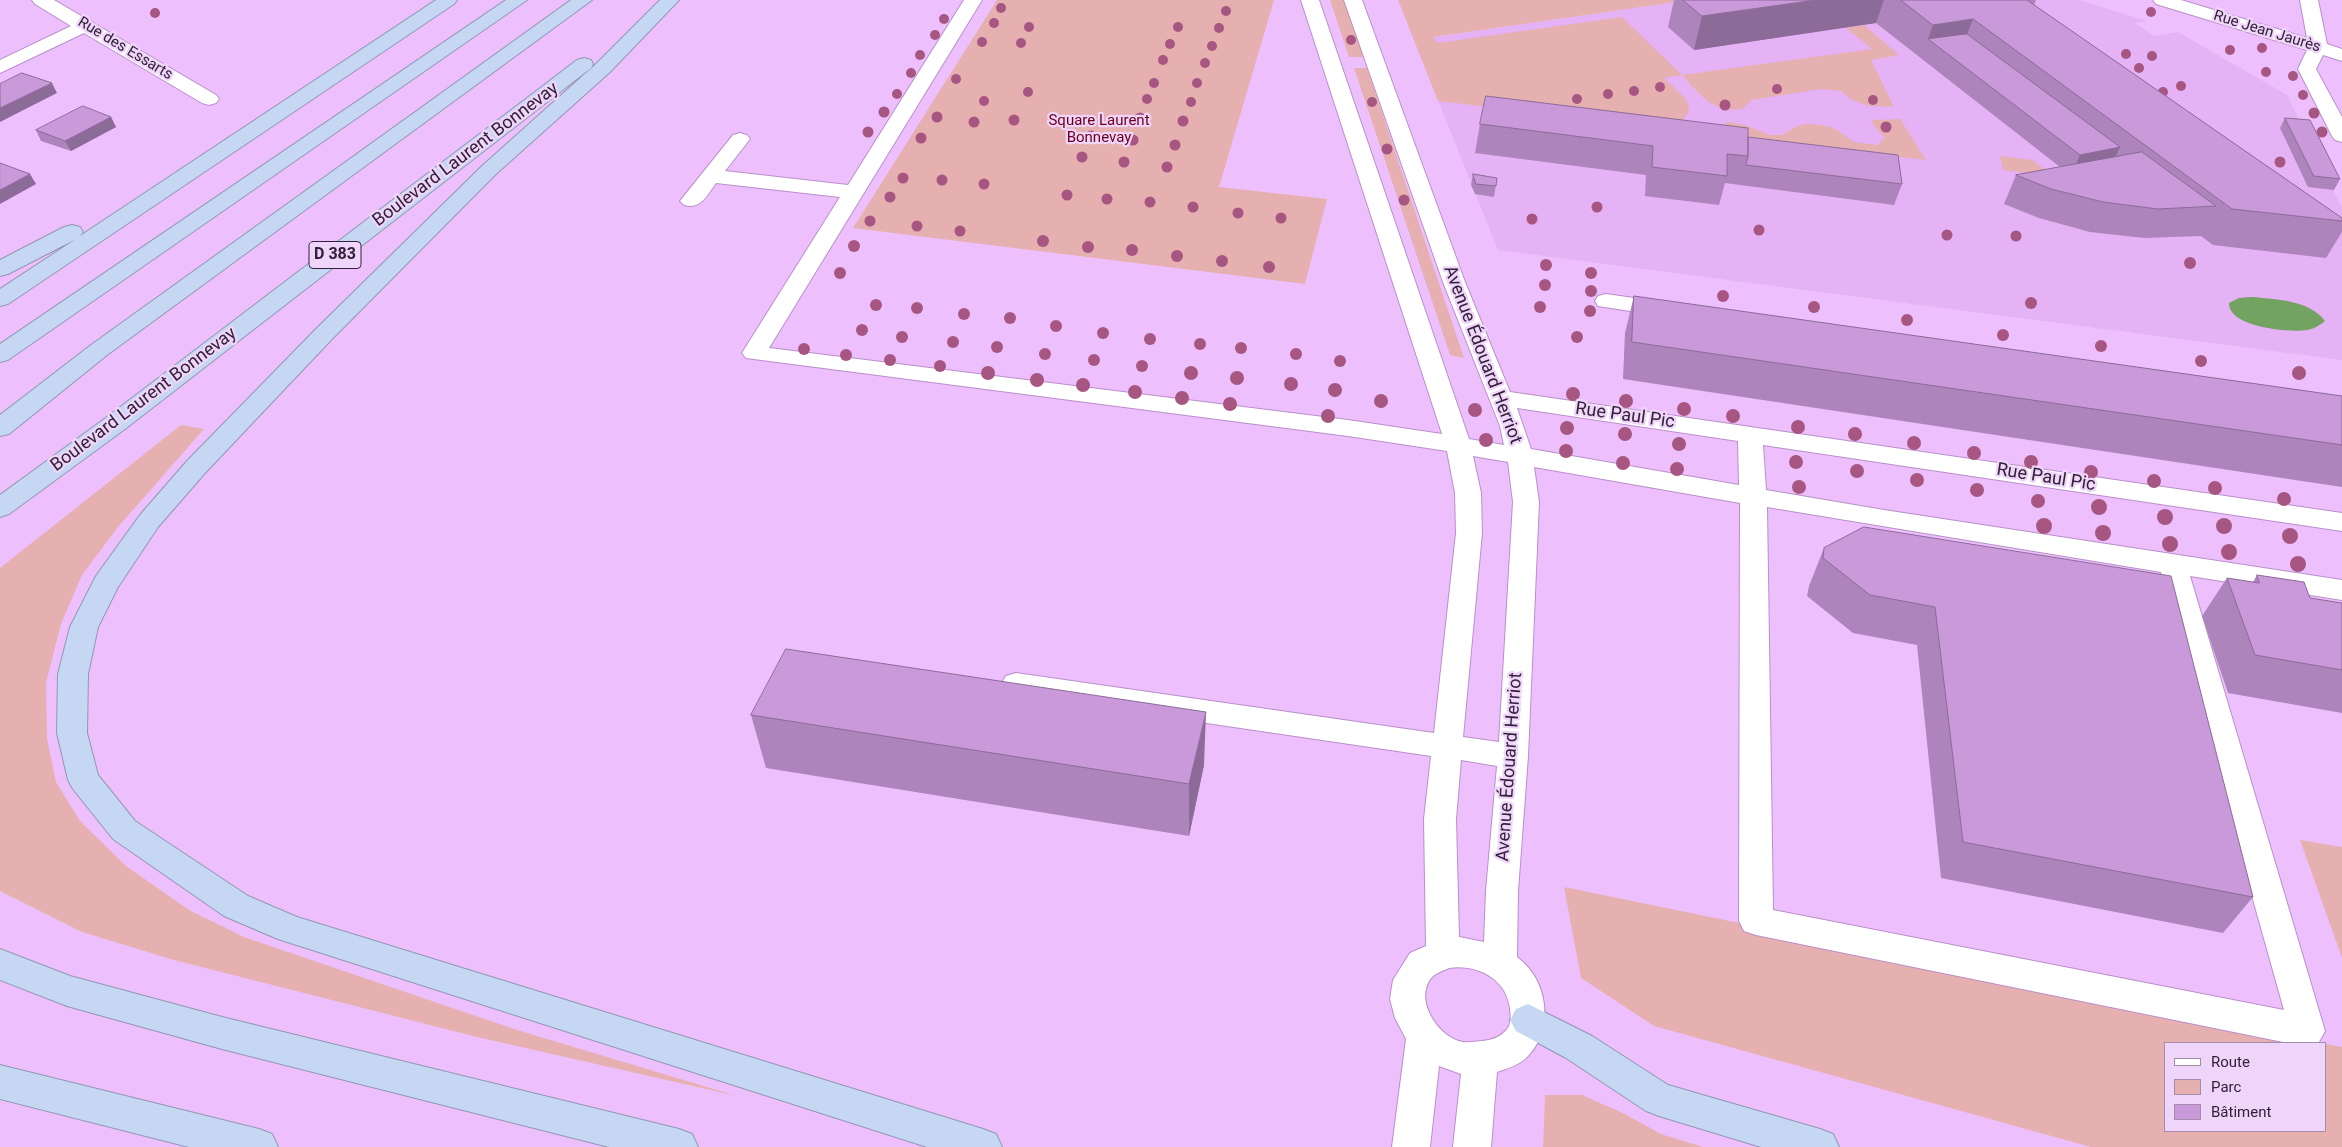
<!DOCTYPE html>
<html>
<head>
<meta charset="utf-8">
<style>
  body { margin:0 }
  #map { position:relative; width:2342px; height:1147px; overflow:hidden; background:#edc0fd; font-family:Roboto,sans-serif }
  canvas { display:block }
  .legend { position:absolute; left:2164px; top:1042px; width:162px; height:90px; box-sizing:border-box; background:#f0d5fa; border:1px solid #a48dac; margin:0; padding:6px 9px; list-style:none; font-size:15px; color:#322138 }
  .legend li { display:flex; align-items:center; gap:10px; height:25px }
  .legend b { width:25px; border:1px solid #a48dac }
</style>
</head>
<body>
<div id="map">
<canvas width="2342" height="1147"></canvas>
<ul class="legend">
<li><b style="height:6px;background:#fff"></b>Route</li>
<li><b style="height:14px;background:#e6b0b1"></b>Parc</li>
<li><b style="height:14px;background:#c999da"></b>Bâtiment</li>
</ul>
</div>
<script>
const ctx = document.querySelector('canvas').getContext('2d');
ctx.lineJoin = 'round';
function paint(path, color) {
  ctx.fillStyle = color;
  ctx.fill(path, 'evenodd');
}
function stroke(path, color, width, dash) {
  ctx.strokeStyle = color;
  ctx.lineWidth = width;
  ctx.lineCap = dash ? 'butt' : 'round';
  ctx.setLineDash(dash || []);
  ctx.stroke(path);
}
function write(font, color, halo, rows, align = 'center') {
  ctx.font = font + ' Roboto,sans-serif';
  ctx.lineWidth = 4.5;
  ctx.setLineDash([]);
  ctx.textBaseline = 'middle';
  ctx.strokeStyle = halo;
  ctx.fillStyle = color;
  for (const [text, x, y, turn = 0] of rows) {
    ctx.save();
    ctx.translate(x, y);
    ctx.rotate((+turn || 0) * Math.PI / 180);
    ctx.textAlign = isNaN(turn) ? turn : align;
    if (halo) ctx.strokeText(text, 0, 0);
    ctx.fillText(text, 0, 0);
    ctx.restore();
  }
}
paint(new Path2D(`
  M1690,0H2079L2147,21L2135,23L2154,36L2178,32L2287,95L2342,208V360L1498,250L1414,40Z`), '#e4b2f5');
paint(new Path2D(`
  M997,0H1274L1219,187L1327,199L1305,284L853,228Z
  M1330,0H1344L1364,57H1349Z
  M1398,0H1690L1433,37L1438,43L1622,17L1682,75L1872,49L1846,28L1864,25L1899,55L1871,60L1894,107L1869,106L1852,100L1841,91L1821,89L1752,100L1742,109C1711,113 1701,95 1682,75L1664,78L1684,97L1689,106L1688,113L1675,129L1438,101Z
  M1354,68H1367L1464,358L1450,355Z
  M1900,119L1926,160L1718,135L1722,126L1728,122L1745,125L1770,135H1782L1797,126L1806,124L1821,125L1834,128L1854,142L1877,145L1885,138L1871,122L1873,120Z
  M2000,156L2032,160L2054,176L2003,170Z
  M181,425L204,429L118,527L82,575L61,624L46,683L47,739L56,782L80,821L126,866L189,910L244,937L514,1029L737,1096L477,1037L174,960L82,932L0,891V568Z
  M2300,840L2342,847V957L2341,955Z
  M1564,887L2324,1043H2166V1131H2326V1044L2342,1047V1147H2091L1654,1026L1581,978Z
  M1545,1095H1582L1625,1114L1661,1134L1703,1147H1543Z`), '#e6b0b1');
paint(new Path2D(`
  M2251,297C2275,299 2310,300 2325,321C2320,325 2314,329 2307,330C2289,333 2228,327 2229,303L2239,298Z`), '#73a361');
const minor = new Path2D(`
  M32,0H54L216,95L219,99L216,103L209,105L202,103L84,33L0,73V60L71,26L35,4Z
  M964,0H982L769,348L1348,420L1442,434L1301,0H1319L1469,439L1504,445L1500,426L1443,282L1344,0H1362L1465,282L1510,392L2342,513V531L1763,445L1766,490L1884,510L2342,580V600L2190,576L2325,1031L2319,1042L2288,1043L1756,935L1744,931L1739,921L1740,503L1534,467L1539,502L1528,756L1518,891L1517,957C1549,980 1555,1032 1525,1059C1518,1065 1506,1069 1497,1072L1491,1147H1453L1461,1074L1439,1066L1430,1147H1392L1406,1039L1395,1018L1390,999L1393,980L1410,953L1426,946L1424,819L1431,756L1016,695L1006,692L1001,684L1006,676L1016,673L1434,733L1456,533L1455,493L1447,451L1348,436L746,358L742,353L840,197L716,183C707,195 701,210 684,205L680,201L733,135L740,133L747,135L750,139L725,171L848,185ZM1517,408L1738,441L1739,485L1531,449ZM1473,456L1508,462L1513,502L1499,742L1463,737L1482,533L1481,493ZM1767,507L2161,572L2284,1010L1773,910ZM1461,760L1497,766L1486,891L1484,942L1459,937L1456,819ZM1449,968C1477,964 1507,979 1510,1009C1511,1015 1511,1023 1508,1028C1501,1037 1493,1040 1482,1041C1476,1041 1468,1043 1463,1042C1440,1038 1417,1005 1428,983C1432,974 1440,972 1449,968Z
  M2153,0H2181L2307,38L2300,0H2318L2327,44L2342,49V61L2323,55L2316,69L2342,117V142L2335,140L2332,136L2298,69L2307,50L2156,4Z
  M1606,294L1669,303L1677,305L1681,310L1677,315L1669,317L1598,306L1595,301L1598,296Z`);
const highway = new Path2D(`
  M436,0H457L454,4L8,304L0,306V289L76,239L8,274L0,276V260L64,227L72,225L80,227L83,232L80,236Z
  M506,0H527L8,360L0,362V344Z
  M571,0H592L107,355L9,434L0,436V415L91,345Z
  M660,0H679L610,72L496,174L332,339L205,473L158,527L118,587L98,627L88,674L87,733L98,775L135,821L248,896L297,917L983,1129L996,1134L1002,1147H927L278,939L224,916L113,839L73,789L68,780L57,733L58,674L70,627L96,576L140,515L187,461L316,329L482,166L596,64Z
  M584,58L591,60L593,64L591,68L125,429L9,514L0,517V495L107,417L577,60Z
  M0,949L70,976L222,1017L679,1129L692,1134L698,1147H609L222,1049L67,1006L0,980Z
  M1528,1004L1592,1036L1668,1085L1820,1129L1833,1134L1839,1147H1761L1659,1116L1646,1111L1566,1058L1516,1031L1510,1020L1516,1009Z
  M0,1065L259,1129L272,1134L278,1147H189L0,1099Z`);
stroke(minor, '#ba8fc9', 2);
stroke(highway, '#9297b1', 2);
paint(minor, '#fff');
paint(highway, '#c5d7f2');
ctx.fillStyle = '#a65681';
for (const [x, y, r] of [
  [1001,8,5],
  [1226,11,5],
  [2151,12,5],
  [155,13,5],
  [944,19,5],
  [994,23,5],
  [1029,27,5],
  [1178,27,5],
  [1219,28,5],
  [935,35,5],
  [1351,40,5],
  [982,42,5],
  [1021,43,5],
  [1170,44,5],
  [1212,46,5],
  [2262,48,5],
  [2230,50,5],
  [2126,54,5],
  [920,55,5],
  [2152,56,5],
  [1163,60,5],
  [1205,63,5],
  [2139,68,5],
  [2266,72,5],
  [911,73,5],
  [2293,76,5],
  [956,79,5],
  [1154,83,5],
  [1197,83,5],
  [2181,86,5],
  [1660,87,5],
  [1777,89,5],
  [1634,91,5],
  [1028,92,5],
  [2163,92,5],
  [897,94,5],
  [1608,94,5],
  [2303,95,5],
  [1147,99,5],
  [1577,99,5],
  [1873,100,5],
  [984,101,5],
  [1191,102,5],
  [1372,102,5],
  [1725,105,5.5],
  [884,112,5.5],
  [2314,113,5.5],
  [937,117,5.5],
  [1140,118,5.5],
  [1014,120,5.5],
  [1183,121,5.5],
  [974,122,5.5],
  [1886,127,5.5],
  [868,132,5.5],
  [2322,132,5.5],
  [1091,136,5.5],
  [921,138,5.5],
  [1133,140,5.5],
  [1175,145,5.5],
  [1387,149,5.5],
  [1082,157,5.5],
  [1124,162,5.5],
  [2280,162,5.5],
  [1167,167,5.5],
  [903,178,5.5],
  [942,180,5.5],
  [984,184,5.5],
  [1067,195,5.5],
  [890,197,5.5],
  [1107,199,5.5],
  [1404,200,5.5],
  [1150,202,5.5],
  [1193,207,5.5],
  [1597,207,5.5],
  [1238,213,5.5],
  [1281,218,5.5],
  [1532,219,5.5],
  [870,221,5.5],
  [917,226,5.5],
  [1759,230,5.5],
  [960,231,5.5],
  [1947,235,5.5],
  [2016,236,5.5],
  [1043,241,6],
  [854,246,6],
  [1088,247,6],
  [1132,250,6],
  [1177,256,6],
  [1222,261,6],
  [2190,263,6],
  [1546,265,6],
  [1269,267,6],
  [840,273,6],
  [1591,273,6],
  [1545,285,6],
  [1591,291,6],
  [1723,296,6],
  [2031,303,6],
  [876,305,6],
  [1540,307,6],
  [1814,307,6],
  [917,308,6],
  [1590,311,6],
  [964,314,6],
  [1010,318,6],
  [1907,320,6],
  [1056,326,6],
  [862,330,6],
  [1103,333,6],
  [2003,335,6],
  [902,337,6],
  [1577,337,6],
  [1150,339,6],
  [953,342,6],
  [1200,344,6],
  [2101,346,6],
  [997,347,6],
  [1241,348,6],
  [804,349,6],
  [1045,354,6],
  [1296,354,6],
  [846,355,6],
  [890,360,6],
  [1094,360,6],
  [1340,361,6],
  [2201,361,6],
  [940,366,6],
  [1142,366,6],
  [988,373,7],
  [1191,373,7],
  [2299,373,7],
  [1237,378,7],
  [1037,380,7],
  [1291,384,7],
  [1083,385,7],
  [1335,390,7],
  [1135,392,7],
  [1573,394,7],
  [1182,398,7],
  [1381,401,7],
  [1626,401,7],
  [1230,404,7],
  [1684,409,7],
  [1475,410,7],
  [1328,416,7],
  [1733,416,7],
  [1798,427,7],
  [1567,428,7],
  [1625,434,7],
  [1855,434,7],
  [1486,440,7],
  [1914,443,7],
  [1679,444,7],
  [1566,451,7],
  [1974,453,7],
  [1796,462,7],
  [2031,462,7],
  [1623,463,7],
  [1677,469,7],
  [1857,471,7],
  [2091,472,7],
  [1917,480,7],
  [2154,481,7],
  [1799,487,7],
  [2215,488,7],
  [1977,490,7],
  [2284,499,7],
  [2038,501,7],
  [2099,507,8],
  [2165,517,8],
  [2044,526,8],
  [2224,526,8],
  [2103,533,8],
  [2290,536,8],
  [2170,544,8],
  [2229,552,8],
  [2298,564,8]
]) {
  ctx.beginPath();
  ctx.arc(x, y, r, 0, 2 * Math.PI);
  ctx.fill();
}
paint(new Path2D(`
  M1674,0H2036L2034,5L2342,218V232L2326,258L2213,245L2201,236L2144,238L2090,232L2039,218L2004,204L2016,175L2060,167L1876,23L1694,50L1668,27Z
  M111,117L116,127L71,151L41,141L36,130Z
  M2285,118L2340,179L2334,190L2308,187L2280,128Z
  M1480,124L1748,137L1902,184L1894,205L1725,183L1719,205L1645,196L1646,175L1475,153Z
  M1473,174L1497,178L1494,197L1475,194L1471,185Z
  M1634,296L2342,396V487L1623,379L1625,333Z
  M1864,527L2253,897L2223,933L1941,878L1917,645L1853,633L1807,596L1809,586L1824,548Z
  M2257,575L2310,598L2342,603V713L2228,693L2202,616L2227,578L2253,582Z
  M751,715L1204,765L1189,836L766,768Z`), '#ad84bb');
paint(new Path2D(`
  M1816,0H1884L1876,23L1694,50L1702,16Z
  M1973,19L1960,53L1928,39L1933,25Z
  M52,83L57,93L0,122V108Z
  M111,117L116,127L71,151L65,141Z
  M2120,147L2111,167L2071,175L2080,155Z
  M30,174L36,184L0,204V190Z
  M1206,712L1204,765L1189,836V784Z`), '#8d6b99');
const building = new Path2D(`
  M1683,0H1816L1702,16Z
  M1901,0H2027L2342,218V221L2232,209L1973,19L1933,25Z
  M1967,34L2120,147L2080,155L1928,39Z
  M22,73L52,83L0,108V84Z
  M1486,96L1748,128V156L1727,154V176L1652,167L1653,146L1480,124Z
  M83,106L111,117L65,141L36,130Z
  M2285,118L2310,120L2340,179L2314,176Z
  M1748,137L1898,155L1902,184L1746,165L1748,156Z
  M2142,152L2216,206L2158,209L2103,202L2051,189L2016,175Z
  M0,163L30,174L0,190Z
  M1473,174L1497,178L1496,186L1476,184Z
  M1634,296L2342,396V445L1632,342Z
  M1864,527L2171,576L2253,897L1963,842L1935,607L1870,595L1823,558L1824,548Z
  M2257,575L2304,582L2310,598L2342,603V670L2255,655L2227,578L2259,583Z
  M786,649L1206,712L1189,784L751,715Z`);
paint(building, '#c999da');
stroke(building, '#8d6b99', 1);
write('15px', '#322138', '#f0d5fa', [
  ["Rue Jean Jaurès",2267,32,17],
  ["Rue des Essarts",125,49,31]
]);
write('15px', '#6c001c', '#f0d5fa', [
  ["Square Laurent",1099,121],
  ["Bonnevay",1099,138]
]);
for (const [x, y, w] of [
  [335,255,52]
]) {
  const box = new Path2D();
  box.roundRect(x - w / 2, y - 13.5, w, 27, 4);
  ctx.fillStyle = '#f0d5fa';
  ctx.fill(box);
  stroke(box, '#322138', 1);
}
write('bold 16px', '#322138', null, [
  ["D 383",335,255]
]);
write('18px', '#322138', '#f0d5fa', [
  ["Boulevard Laurent Bonnevay",466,155,-37],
  ["Avenue Édouard Herriot",1482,355,69],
  ["Boulevard Laurent Bonnevay",144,400,-37],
  ["Rue Paul Pic",1625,416,8],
  ["Rue Paul Pic",2046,478,9],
  ["Avenue Édouard Herriot",1510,767,-86]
]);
</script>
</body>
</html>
